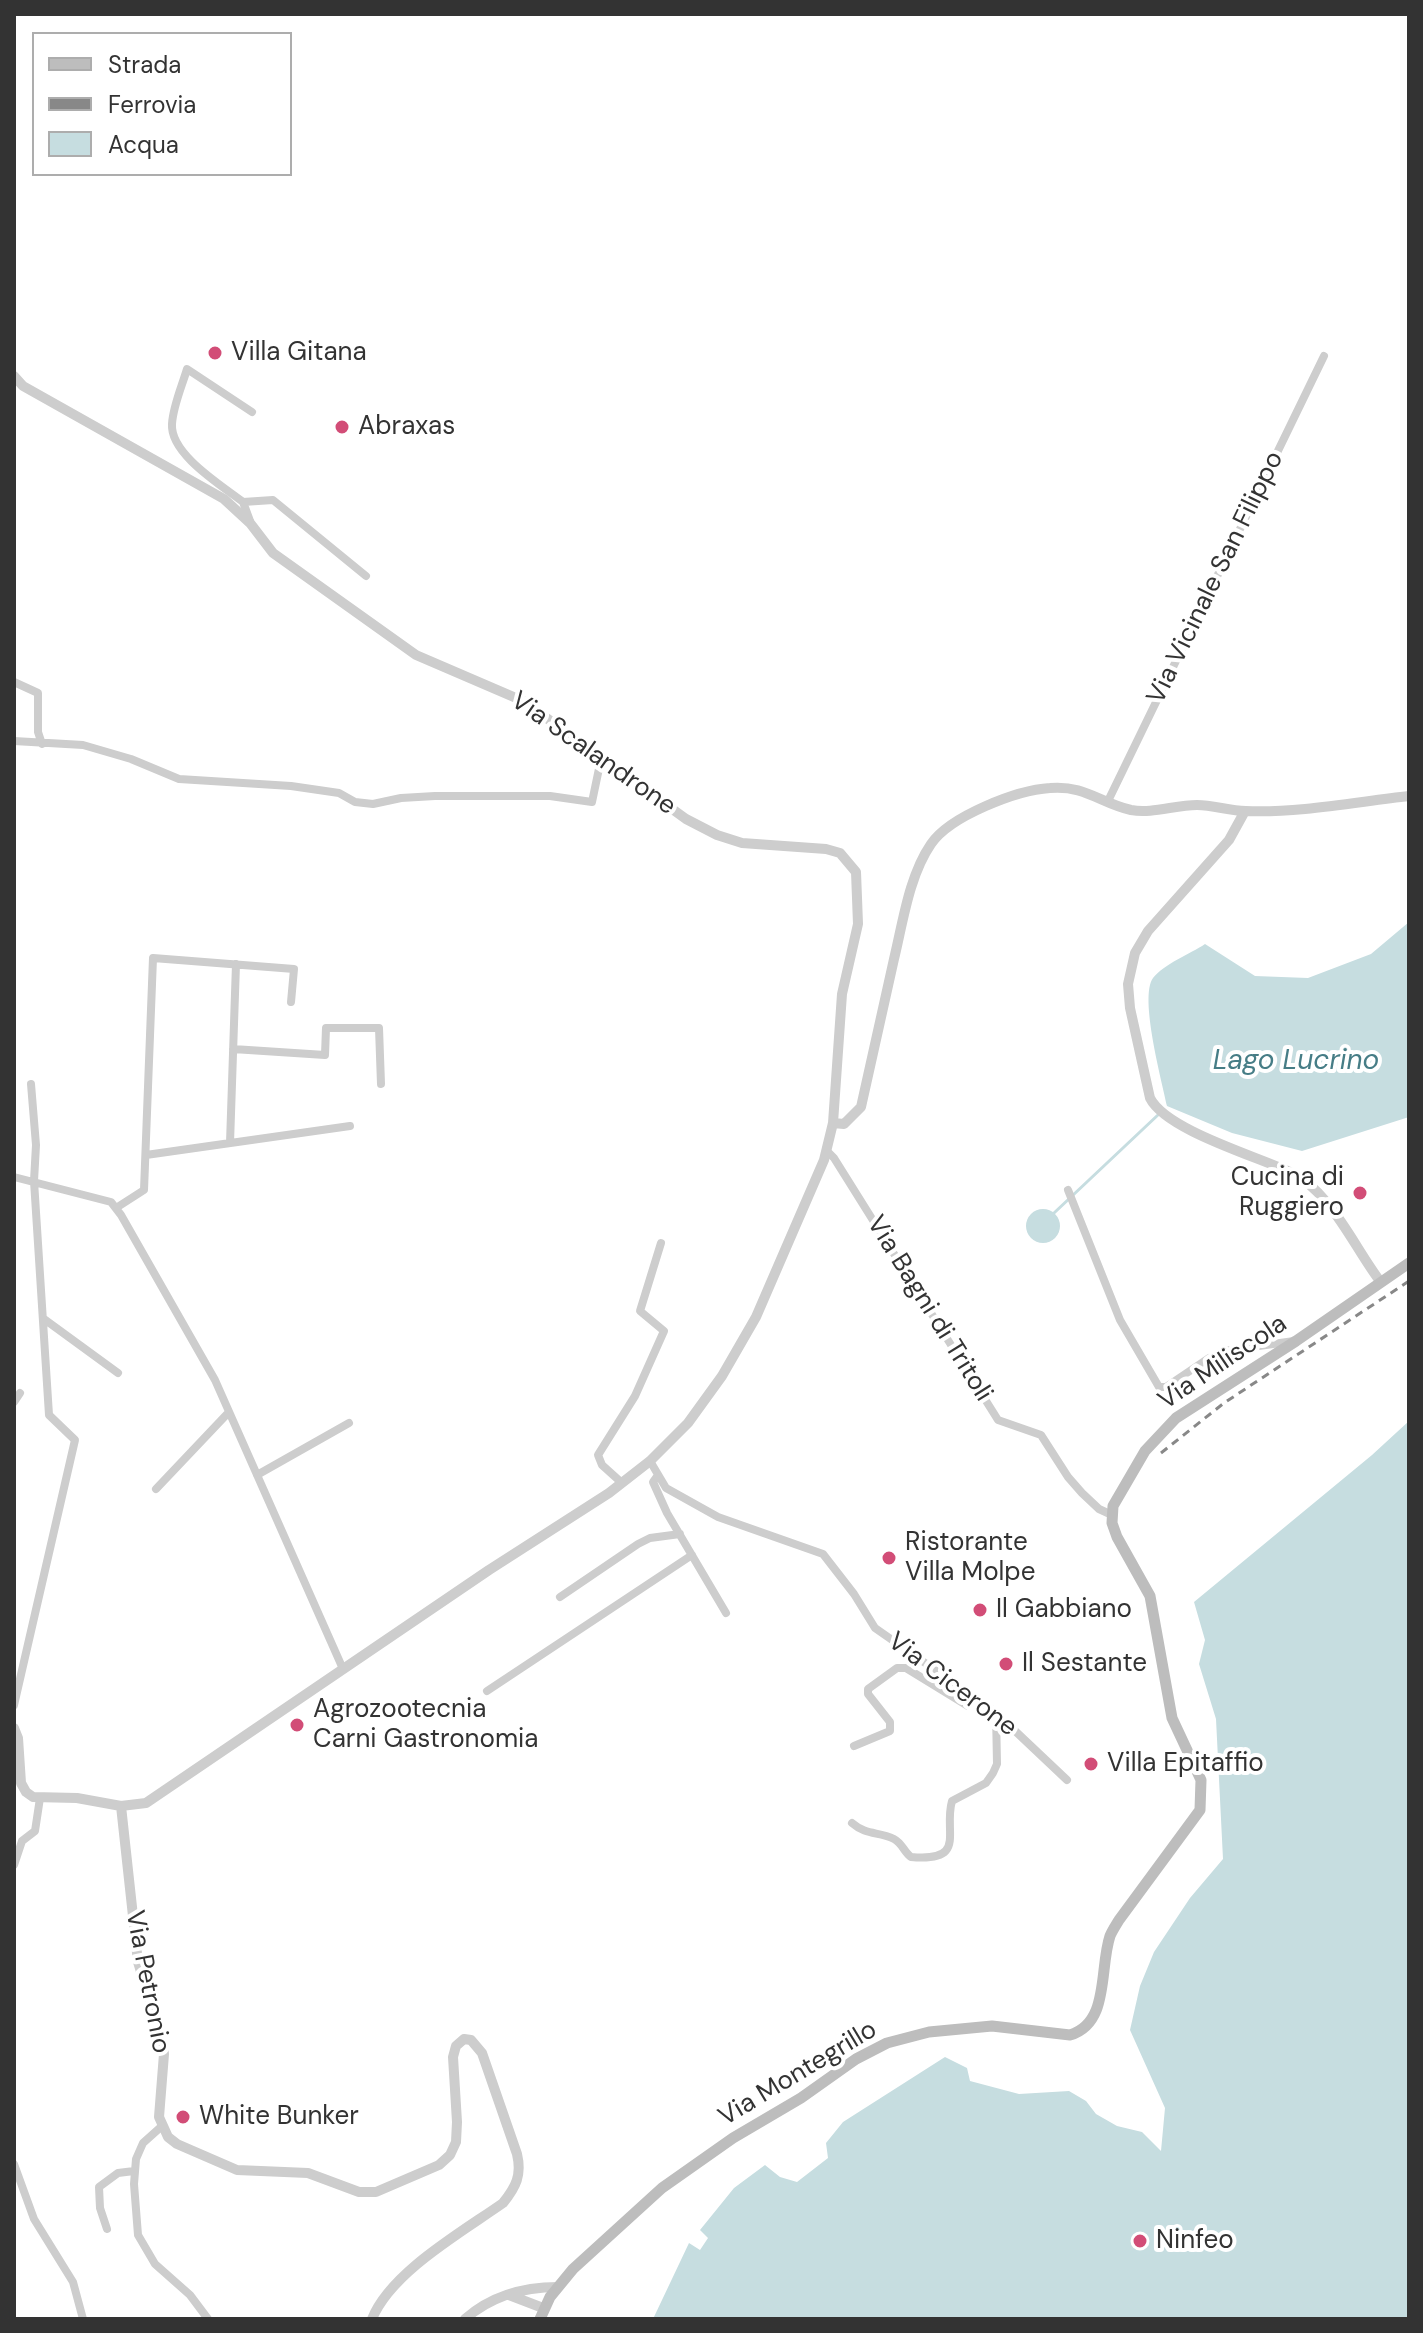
<!DOCTYPE html>
<html>
<head>
<meta charset="utf-8">
<style>
  body { margin:0 }
  #map { position:relative; width:1423px; height:2333px; overflow:hidden; background:#fff; font-family:"DM Sans",sans-serif }
  canvas { display:block }
  .frame { position:absolute; inset:0; border:16px solid #333; pointer-events:none }
  .legend { position:absolute; left:32px; top:32px; width:260px; height:144px; box-sizing:border-box; background:#fff; border:2px solid #adadad; margin:0; padding:10px 14px; list-style:none; font-size:24px; color:#333 }
  .legend li { display:flex; align-items:center; gap:16px; height:40px }
  .legend b { width:40px; border:2px solid #adadad }
</style>
</head>
<body>
<div id="map">
<canvas width="1423" height="2333"></canvas>
<div class="frame"></div>
<ul class="legend">
<li><b style="height:10px;background:#bdbdbd"></b>Strada</li>
<li><b style="height:10px;background:#888"></b>Ferrovia</li>
<li><b style="height:22px;background:#c6dde0"></b>Acqua</li>
</ul>
</div>
<script>
const ctx = document.querySelector('canvas').getContext('2d');
ctx.lineJoin = 'round';
function paint(path, color) {
  ctx.fillStyle = color;
  ctx.fill(path, 'evenodd');
}
function stroke(path, color, width, dash) {
  ctx.strokeStyle = color;
  ctx.lineWidth = width;
  ctx.lineCap = dash ? 'butt' : 'round';
  ctx.setLineDash(dash || []);
  ctx.stroke(path);
}
function write(font, color, halo, rows, align = 'center') {
  ctx.font = font + ' "DM Sans",sans-serif';
  ctx.lineWidth = 8;
  ctx.setLineDash([]);
  ctx.textBaseline = 'middle';
  ctx.strokeStyle = halo;
  ctx.fillStyle = color;
  for (const [text, x, y, turn = 0] of rows) {
    ctx.save();
    ctx.translate(x, y);
    ctx.rotate((+turn || 0) * Math.PI / 180);
    ctx.textAlign = isNaN(turn) ? turn : align;
    if (halo) ctx.strokeText(text, 0, 0);
    ctx.fillText(text, 0, 0);
    ctx.restore();
  }
}
paint(new Path2D(`
  M1409,922V1117L1302,1151L1232,1133L1167,1106C1162,1081 1139,997 1153,978C1164,964 1190,954 1205,944L1255,976L1308,978L1371,954Z
  M1026 1226a17 17 0 1 1 34 0a17 17 0 1 1-34 0Z
  M1409,1421V2319H653L689,2243L700,2250L708,2238L700,2230L734,2188L765,2165L780,2177L797,2182L828,2158L826,2143L843,2122L945,2057L967,2068L970,2081L1019,2094L1069,2091L1086,2101L1096,2114L1117,2126L1142,2132L1161,2151L1165,2108L1130,2030L1140,1986L1154,1952L1190,1898L1223,1859L1216,1719L1199,1664L1205,1640L1194,1602L1372,1455Z`), '#c6dde0');
stroke(new Path2D(`
  M1054,1213L1159,1114`), '#c6dde0', 3);
stroke(new Path2D(`
  M243,502C221,485 170,454 172,424C173,406 182,386 187,369L252,412
  M250,521L243,502L273,500L366,576
  M14,682L38,693V732L42,744
  M14,741L83,745L131,759L179,779L291,786L339,793L355,802L373,804L401,798L435,796H550L592,802L601,759
  M1108,801L1324,356
  M233,1049L325,1055L326,1028H379L381,1084
  M230,1143L236,964
  M827,1151L834,1158L998,1420L1041,1435L1068,1477L1082,1493L1099,1509L1112,1515
  M146,1155L350,1126
  M14,1177L111,1202L121,1215L215,1380L343,1669
  M1068,1190L1120,1320L1159,1387H1166L1209,1358L1224,1351L1294,1341
  M116,1208L144,1190L153,958L294,969L291,1002
  M44,1319L118,1373
  M14,1402L20,1393
  M650,1461L666,1488L718,1517L823,1554L854,1594L875,1628L994,1711L1067,1780
  M257,1475L349,1423
  M658,1475L653,1482L667,1513L726,1613
  M622,1483L602,1465L598,1455L635,1396L664,1331L640,1311L661,1243
  M156,1489L229,1412
  M560,1597L638,1544L650,1538L680,1534
  M487,1691L692,1555
  M14,1705L75,1440L49,1415L34,1181L36,1145L31,1084
  M854,1746L890,1731V1722L868,1694V1689L897,1668H906L968,1706L978,1699
  M852,1823C867,1836 878,1831 894,1839C902,1843 904,1852 911,1857C968,1862 943,1832 952,1801L986,1783L993,1773L997,1764L996,1713
  M14,1865L22,1841L35,1831L40,1798
  M162,2126L143,2143L136,2159L134,2184L138,2235L155,2264L190,2295L208,2319
  M14,2164L34,2219L73,2282L83,2319
  M107,2229L100,2208L99,2187L118,2173L134,2171`), '#cdcdcd', 8);
stroke(new Path2D(`
  M14,376L23,386L224,499L250,523L273,553L416,655L523,701L686,819L717,835L742,843L826,849L840,853L856,872L858,924L842,994L833,1123L824,1160L756,1317L722,1376L688,1423L650,1461L609,1493L489,1570L146,1803L121,1806L77,1798L33,1797L26,1792L21,1783L18,1738L14,1728
  M1245,811L1229,840L1148,931L1135,953L1128,984L1130,1008L1150,1098C1166,1130 1256,1156 1290,1172C1330,1190 1354,1247 1380,1281
  M833,1123L844,1124L861,1107C872,1058 883,1009 894,959C903,922 909,876 931,844C950,816 1017,790 1050,788C1085,785 1100,803 1131,810C1152,814 1175,805 1197,805C1214,805 1229,811 1246,811C1300,813 1355,802 1409,796
  M121,1806L138,1962L162,2039L164,2054L159,2117L168,2137L177,2144L237,2170L308,2173L359,2192H376L439,2165L450,2155L456,2142L457,2122L453,2057L456,2046L464,2039L471,2040L482,2053L517,2154C522,2175 516,2187 503,2203C462,2232 391,2272 372,2319
  M509,2295L543,2308
  M465,2319C491,2296 524,2287 558,2287`), '#cdcdcd', 10);
stroke(new Path2D(`
  M540,2319L550,2297L573,2269L662,2188L733,2138L801,2098L856,2059L887,2043L929,2032L992,2026L1070,2035C1110,2023 1099,1969 1110,1936C1112,1931 1116,1925 1119,1920L1200,1810L1201,1780L1172,1718L1150,1596L1117,1537L1112,1523L1113,1506L1145,1451L1176,1418L1296,1341L1409,1263`), '#bdbdbd', 11);
stroke(new Path2D(`
  M1161,1453L1224,1403L1409,1281`), '#888', 3, [8, 6]);
for (const [x, y, r, color] of [
  [215,353,8,"#d24d77"],
  [342,427,8,"#d24d77"],
  [1360,1193,8,"#d24d77"],
  [889,1558,8,"#d24d77"],
  [980,1610,8,"#d24d77"],
  [1006,1664,8,"#d24d77"],
  [297,1725,8,"#d24d77"],
  [1091,1764,8,"#d24d77"],
  [183,2117,8,"#d24d77"],
  [1140,2241,8,"#d24d77"]
]) {
  const dot = new Path2D();
  dot.arc(x, y, r, 0, 2 * Math.PI);
  ctx.fillStyle = color;
  ctx.fill(dot);
  stroke(dot, '#fff', 3);
}
write('26px', '#333', '#fff', [
  ["Villa Gitana",231,353],
  ["Abraxas",358,427],
  ["Cucina di",1344,1178,"right"],
  ["Ruggiero",1344,1208,"right"],
  ["Ristorante",905,1543],
  ["Villa Molpe",905,1573],
  ["Il Gabbiano",996,1610],
  ["Il Sestante",1022,1664],
  ["Agrozootecnia",313,1710],
  ["Carni Gastronomia",313,1740],
  ["Villa Epitaffio",1107,1764],
  ["White Bunker",199,2117],
  ["Ninfeo",1156,2241]
], 'left');
write('26px', '#333', '#fff', [
  ["Via Vicinale San Filippo",1216,578,-64],
  ["Via Scalandrone",593,754,35],
  ["Via Bagni di Tritoli",929,1309,58],
  ["Via Miliscola",1223,1363,-34],
  ["Via Cicerone",952,1685,37],
  ["Via Petronio",147,1982,79],
  ["Via Montegrillo",798,2074,-31]
]);
write('italic 28px', '#467d86', '#fff', [
  ["Lago Lucrino",1296,1062]
]);
</script>
</body>
</html>
